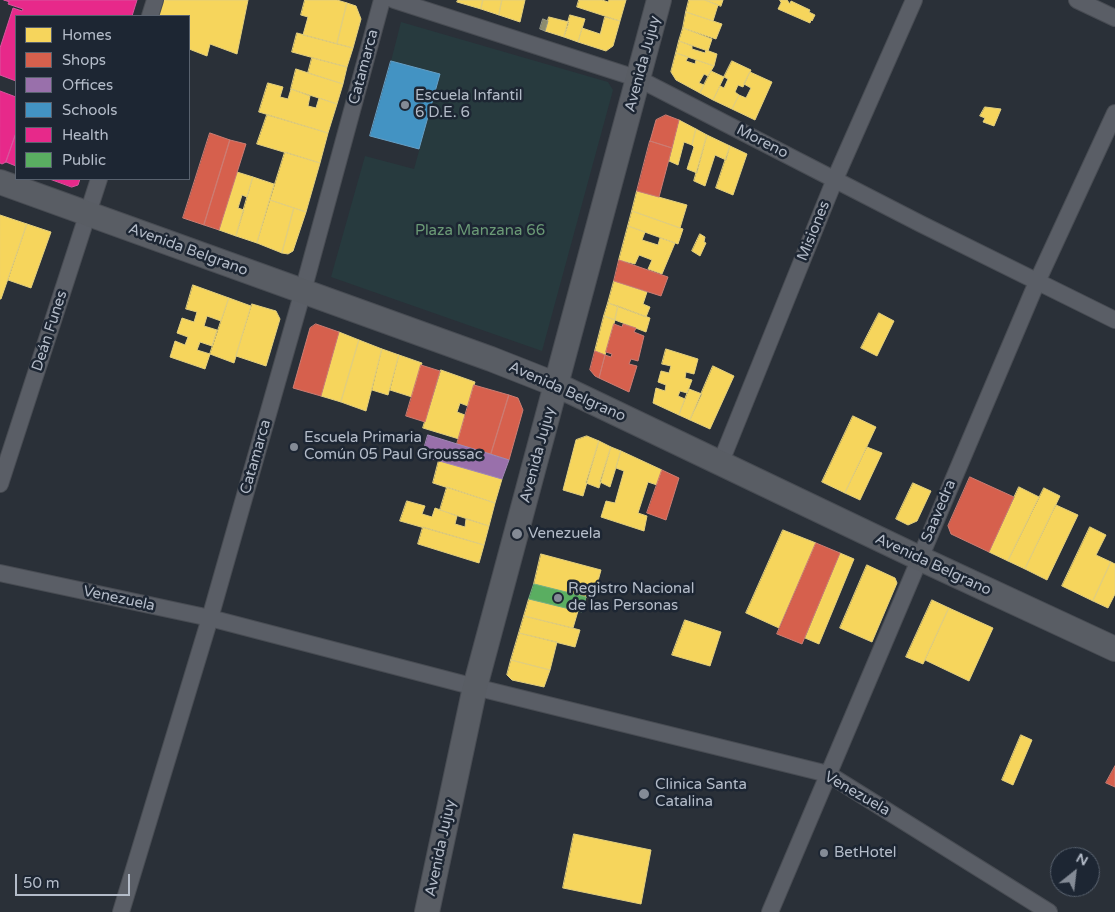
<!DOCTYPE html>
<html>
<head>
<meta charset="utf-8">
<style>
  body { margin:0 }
  #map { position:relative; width:1115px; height:912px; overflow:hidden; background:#2a3038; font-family:"Varela Round",sans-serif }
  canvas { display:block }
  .legend { position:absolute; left:15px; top:15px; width:175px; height:165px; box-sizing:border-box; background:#1d2633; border:1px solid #59626f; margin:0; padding:6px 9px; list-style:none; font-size:15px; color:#b4bcc9 }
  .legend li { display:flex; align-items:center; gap:10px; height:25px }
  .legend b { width:25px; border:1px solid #59626f }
  .north { position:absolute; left:1050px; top:847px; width:50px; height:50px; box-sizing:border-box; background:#1d2633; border:1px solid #59626f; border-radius:50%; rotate:29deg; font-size:14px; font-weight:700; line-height:20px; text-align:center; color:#b4bcc9 }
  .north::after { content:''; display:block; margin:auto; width:18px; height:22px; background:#848b96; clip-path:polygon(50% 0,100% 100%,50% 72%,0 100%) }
  .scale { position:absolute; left:15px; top:874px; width:115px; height:22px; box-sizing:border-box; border:2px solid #b4bcc9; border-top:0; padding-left:6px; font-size:15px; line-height:18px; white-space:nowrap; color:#b4bcc9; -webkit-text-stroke:4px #1d2633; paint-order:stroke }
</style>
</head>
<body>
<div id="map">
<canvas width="1115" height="912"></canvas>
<ul class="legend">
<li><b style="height:14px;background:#f6d55c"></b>Homes</li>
<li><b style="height:14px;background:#d6604d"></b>Shops</li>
<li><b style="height:14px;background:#9970ab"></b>Offices</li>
<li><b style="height:14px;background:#4393c3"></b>Schools</li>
<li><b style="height:14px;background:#e7298a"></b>Health</li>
<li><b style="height:14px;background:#5aae61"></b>Public</li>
</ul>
<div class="north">N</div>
<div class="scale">50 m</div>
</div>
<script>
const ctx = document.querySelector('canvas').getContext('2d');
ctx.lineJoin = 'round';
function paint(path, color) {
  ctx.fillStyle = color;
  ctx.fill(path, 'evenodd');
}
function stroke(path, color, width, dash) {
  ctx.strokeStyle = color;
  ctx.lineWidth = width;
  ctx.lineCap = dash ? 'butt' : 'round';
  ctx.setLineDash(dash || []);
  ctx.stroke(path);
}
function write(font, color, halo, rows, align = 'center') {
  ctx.font = font + ' "Varela Round",sans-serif';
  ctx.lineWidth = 5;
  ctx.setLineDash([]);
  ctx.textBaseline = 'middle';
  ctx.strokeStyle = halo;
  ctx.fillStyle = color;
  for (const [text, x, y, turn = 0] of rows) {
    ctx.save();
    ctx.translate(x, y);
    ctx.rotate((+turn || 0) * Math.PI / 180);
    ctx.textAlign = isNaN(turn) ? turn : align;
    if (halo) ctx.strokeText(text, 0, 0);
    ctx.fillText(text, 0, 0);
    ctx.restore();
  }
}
paint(new Path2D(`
  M401,22L608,82L613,90L542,351L331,277L365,156L414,169L440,75L391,61Z`), '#273a3e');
const homes = new Path2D(`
  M159,0H248L237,54L210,44L207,56L189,49V16H154Z
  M305,0H337L347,3L337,44L303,35L308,17L301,15Z
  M458,0H483L481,9L457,2Z
  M483,0H502L499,15L481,9Z
  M502,0H525L520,22L499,15Z
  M579,0H602L608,2L609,0H626L620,21L577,7Z
  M689,0H705L718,5L713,21L686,12Z
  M705,0H723L721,6Z
  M780,0H787L790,4L791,1L810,10L809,12L815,15L812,21L811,20L810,23L778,9L781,3Z
  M347,3L356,6L361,19L353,48L337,44Z
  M686,12L722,24L716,39L683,28Z
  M570,15L585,19L578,42L564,37Z
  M549,17L569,22L564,37L545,31Z
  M605,17L620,21L613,46L606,51L578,42L582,28L600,34Z
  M683,28L712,39L708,51L679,41Z
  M297,33L353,48L347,67L292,52Z
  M679,41L692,46V49L705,53L706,50L717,54L714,66L676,53Z
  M676,53L688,57L686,61L695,64L696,60L714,66L708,76L704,74L699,83L704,85L700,93L676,80L671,72Z
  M312,58L347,67L343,84L308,73Z
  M732,61L751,70L743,87L738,85L735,92L739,95L732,109L713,100L720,86L724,88L728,79L724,77Z
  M296,69L343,84L337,104L291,89Z
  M711,71L724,77L713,100L700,93Z
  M750,72L772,82L755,120L732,109L739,95L746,98L751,88L744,84Z
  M268,83L283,87L280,97L288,99L291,89L310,96L308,106L316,108L319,98L337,104L328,133L259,112Z
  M985,107L1001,109L994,126L983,122L985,118L980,116Z
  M267,115L328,133L320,163L257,144Z
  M679,120L696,129L692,145L684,142L678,165L669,161Z
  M696,129L707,135L697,173L687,169L694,147L692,145Z
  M707,135L730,146L726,160L715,155L705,186L694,181Z
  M730,146L747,154L733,195L716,188Z
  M285,152L320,163L306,212L270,200Z
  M237,172L253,177L247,197L242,195L238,208L244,210L236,236L219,230Z
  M253,177L274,184L257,243L236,236Z
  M637,191L687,205L680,228L632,211Z
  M270,200L294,208L282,253L257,243Z
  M294,208L306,212L293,251L288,254L282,253Z
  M632,211L683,229L678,244L628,226Z
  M0,215L27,224L1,299H0Z
  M27,224L51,232L31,288L8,280Z
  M628,226L645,232L642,240L658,245L660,238L675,243L662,274L648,269L652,260L639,255L635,264L619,260Z
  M700,234L705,237L704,242L706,243L700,256L692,251Z
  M614,281L647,292L643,304L650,307L646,317L608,303Z
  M193,285L229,298L221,321L207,316L204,326L217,330L212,346L200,342L197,350L210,354L205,369L170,357L175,341L185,345L188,337L177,333L182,318L194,322L197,312L186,309Z
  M229,298L251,306L234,363L210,354Z
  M608,303L618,306L615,320L604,316Z
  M252,304L276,311L280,319L266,366L236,356Z
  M618,306L650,318L646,332L615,320Z
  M879,313L894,321L877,356L861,348Z
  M604,316L615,320L605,355L595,351Z
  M339,332L359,340L341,402L321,396Z
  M359,340L382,349L366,411L341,402Z
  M382,349L399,355L388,395L372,390Z
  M666,349L698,359L694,374L686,372L685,378L692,380L687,393L680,391L678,396L685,399L679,415L653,403L656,388L665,391L666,385L658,382L661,371L669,373L671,366L662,364Z
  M399,355L422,363L412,397L390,390Z
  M713,366L734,376L710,429L690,420Z
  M441,370L475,382L468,406L460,403L457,412L465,415L459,439L423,428Z
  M689,389L702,394L690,420L679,415Z
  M853,416L876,427L845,493L822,482Z
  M587,436L599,441L583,496L563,490L576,440Z
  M599,441L611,447L599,488L586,483Z
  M611,447L621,451L610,487L600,482Z
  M867,447L882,453L860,500L845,493Z
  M621,451L662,470L657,485L648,482L638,513L647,516L644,531L601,517L606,501L615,503L624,471L616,468Z
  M439,460L502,479L495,503L433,483Z
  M913,483L931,491L917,521L908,525L896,519Z
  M447,487L495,503L489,526L440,510Z
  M1019,487L1039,497L1008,561L989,552Z
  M1044,488L1060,496L1025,569L1008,561Z
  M407,501L425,506L422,514L432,517L435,508L457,516L455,524L465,527L466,519L489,526L484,545L400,521Z
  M1056,505L1078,515L1047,580L1025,569Z
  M423,527L484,545L479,563L418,544Z
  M1090,527L1106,535L1096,555L1111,562L1093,601L1062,586Z
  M783,530L816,543L779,628L746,613Z
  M840,553L854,559L819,644L805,638Z
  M541,554L601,570L593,599L534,584Z
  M1111,562L1115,564V594L1108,608L1093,601Z
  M867,565L895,578L897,583L872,642L840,628Z
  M529,599L578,611L573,628L524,616Z
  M932,600L949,608L923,664L906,657Z
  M949,608L993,628L969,681L925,660Z
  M524,616L580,630L575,647L519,633Z
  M685,620L721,632L710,666L672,655Z
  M519,633L557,642L550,670L511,660Z
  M511,660L550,670L544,687L512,680L507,675Z
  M1021,735L1032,740L1013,785L1002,780Z
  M574,834L651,850L641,904L563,888Z`);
paint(homes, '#f6d55c');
stroke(homes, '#e2ce7d', 1);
const shops = new Path2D(`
  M666,115L679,120L672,148L650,141L656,120Z
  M210,133L230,140L204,225L183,218Z
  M230,140L246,144L219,230L204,225Z
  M650,141L672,148L659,197L637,191Z
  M619,260L668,277L661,296L614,281Z
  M316,324L339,332L321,396L293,388L310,328Z
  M614,324L622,327L623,324L636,328L634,332L644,336L638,361L631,359L629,364L637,366L629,392L599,378L605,355L611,357L612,354L606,352Z
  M595,351L605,355L599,378L595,376L590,370Z
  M421,365L440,371L425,422L406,416Z
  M474,385L509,395L491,454L457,444Z
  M509,395L518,398L523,410L509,460L491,454Z
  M662,470L679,478L666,520L647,513Z
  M970,477L1014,497L989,552L951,534L948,526Z
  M816,543L840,553L802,644L777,634Z
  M1115,766V787L1106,783Z`);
paint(shops, '#d6604d');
stroke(shops, '#cc7c72', 1);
const offices = new Path2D(`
  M428,435L509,460L502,479L422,456Z`);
paint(offices, '#9970ab');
stroke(offices, '#a187b4', 1);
const schools = new Path2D(`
  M391,61L440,74L419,149L370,136Z`);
paint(schools, '#4393c3');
stroke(schools, '#659fc5', 1);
const health = new Path2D(`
  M4,0H137L132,16H16V81L0,75V48L13,8L22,11L23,9L8,4L9,2Z
  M0,91L16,97V133L6,162L2,164L0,163Z
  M16,133V166L6,162Z
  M50,179H80L78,185L72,187Z`);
paint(health, '#e7298a');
stroke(health, '#d8559d', 1);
const public = new Path2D(`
  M534,584L586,597L582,612L529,599Z`);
paint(public, '#5aae61');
stroke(public, '#75b280', 1);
const industry = new Path2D(`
  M543,19L548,21L545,31L540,29Z`);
paint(industry, '#8c8c6e');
stroke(industry, '#989a89', 1);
const minor = new Path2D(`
  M394,0L639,79L921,224L1115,320
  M1077,0L1115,18
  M150,16L155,0
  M720,464L835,179L914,0
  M0,484L99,179
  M0,573L210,618L475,687L828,774L1049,912
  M121,912L210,618L303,291L382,0
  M770,912L1037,282L1115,113`);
const secondary = new Path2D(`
  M0,182L491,359L557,385L919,558L1115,649
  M427,912L475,687L659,0`);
stroke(minor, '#484c53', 18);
stroke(secondary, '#484c53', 26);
stroke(minor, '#5a5e66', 16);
stroke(secondary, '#595d64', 24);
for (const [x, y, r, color] of [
  [405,105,5,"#848b96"],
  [294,447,5,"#848b96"],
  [517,534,6,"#848b96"],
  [558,598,5,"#848b96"],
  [644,794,6,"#848b96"],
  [824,853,5,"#848b96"]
]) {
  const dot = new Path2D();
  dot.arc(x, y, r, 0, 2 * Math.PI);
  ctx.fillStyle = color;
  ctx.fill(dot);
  stroke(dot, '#1d2633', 2);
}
write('15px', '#b4bcc9', '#1d2633', [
  ["Avenida Jujuy",643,64,-75],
  ["Catamarca",364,67,-75],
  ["Moreno",762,142,27],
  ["Misiones",814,231,-68],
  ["Avenida Belgrano",188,250,20],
  ["Deán Funes",50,331,-72],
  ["Avenida Belgrano",567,392,24],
  ["Avenida Jujuy",538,455,-75],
  ["Catamarca",256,457,-74],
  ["Saavedra",939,511,-67],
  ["Avenida Belgrano",933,565,25],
  ["Venezuela",119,599,12],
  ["Venezuela",857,794,30],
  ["Avenida Jujuy",441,848,-78]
]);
write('15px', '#b4bcc9', '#1d2633', [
  ["Escuela Infantil",415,96],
  ["6 D.E. 6",415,113],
  ["Escuela Primaria",304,438],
  ["Común 05 Paul Groussac",304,455],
  ["Venezuela",528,534],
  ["Registro Nacional",568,589],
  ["de las Personas",568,606],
  ["Clinica Santa",655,785],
  ["Catalina",655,802],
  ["BetHotel",834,853]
], 'left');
write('15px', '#6b9a76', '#1d2633', [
  ["Plaza Manzana 66",480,231]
]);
</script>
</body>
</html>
